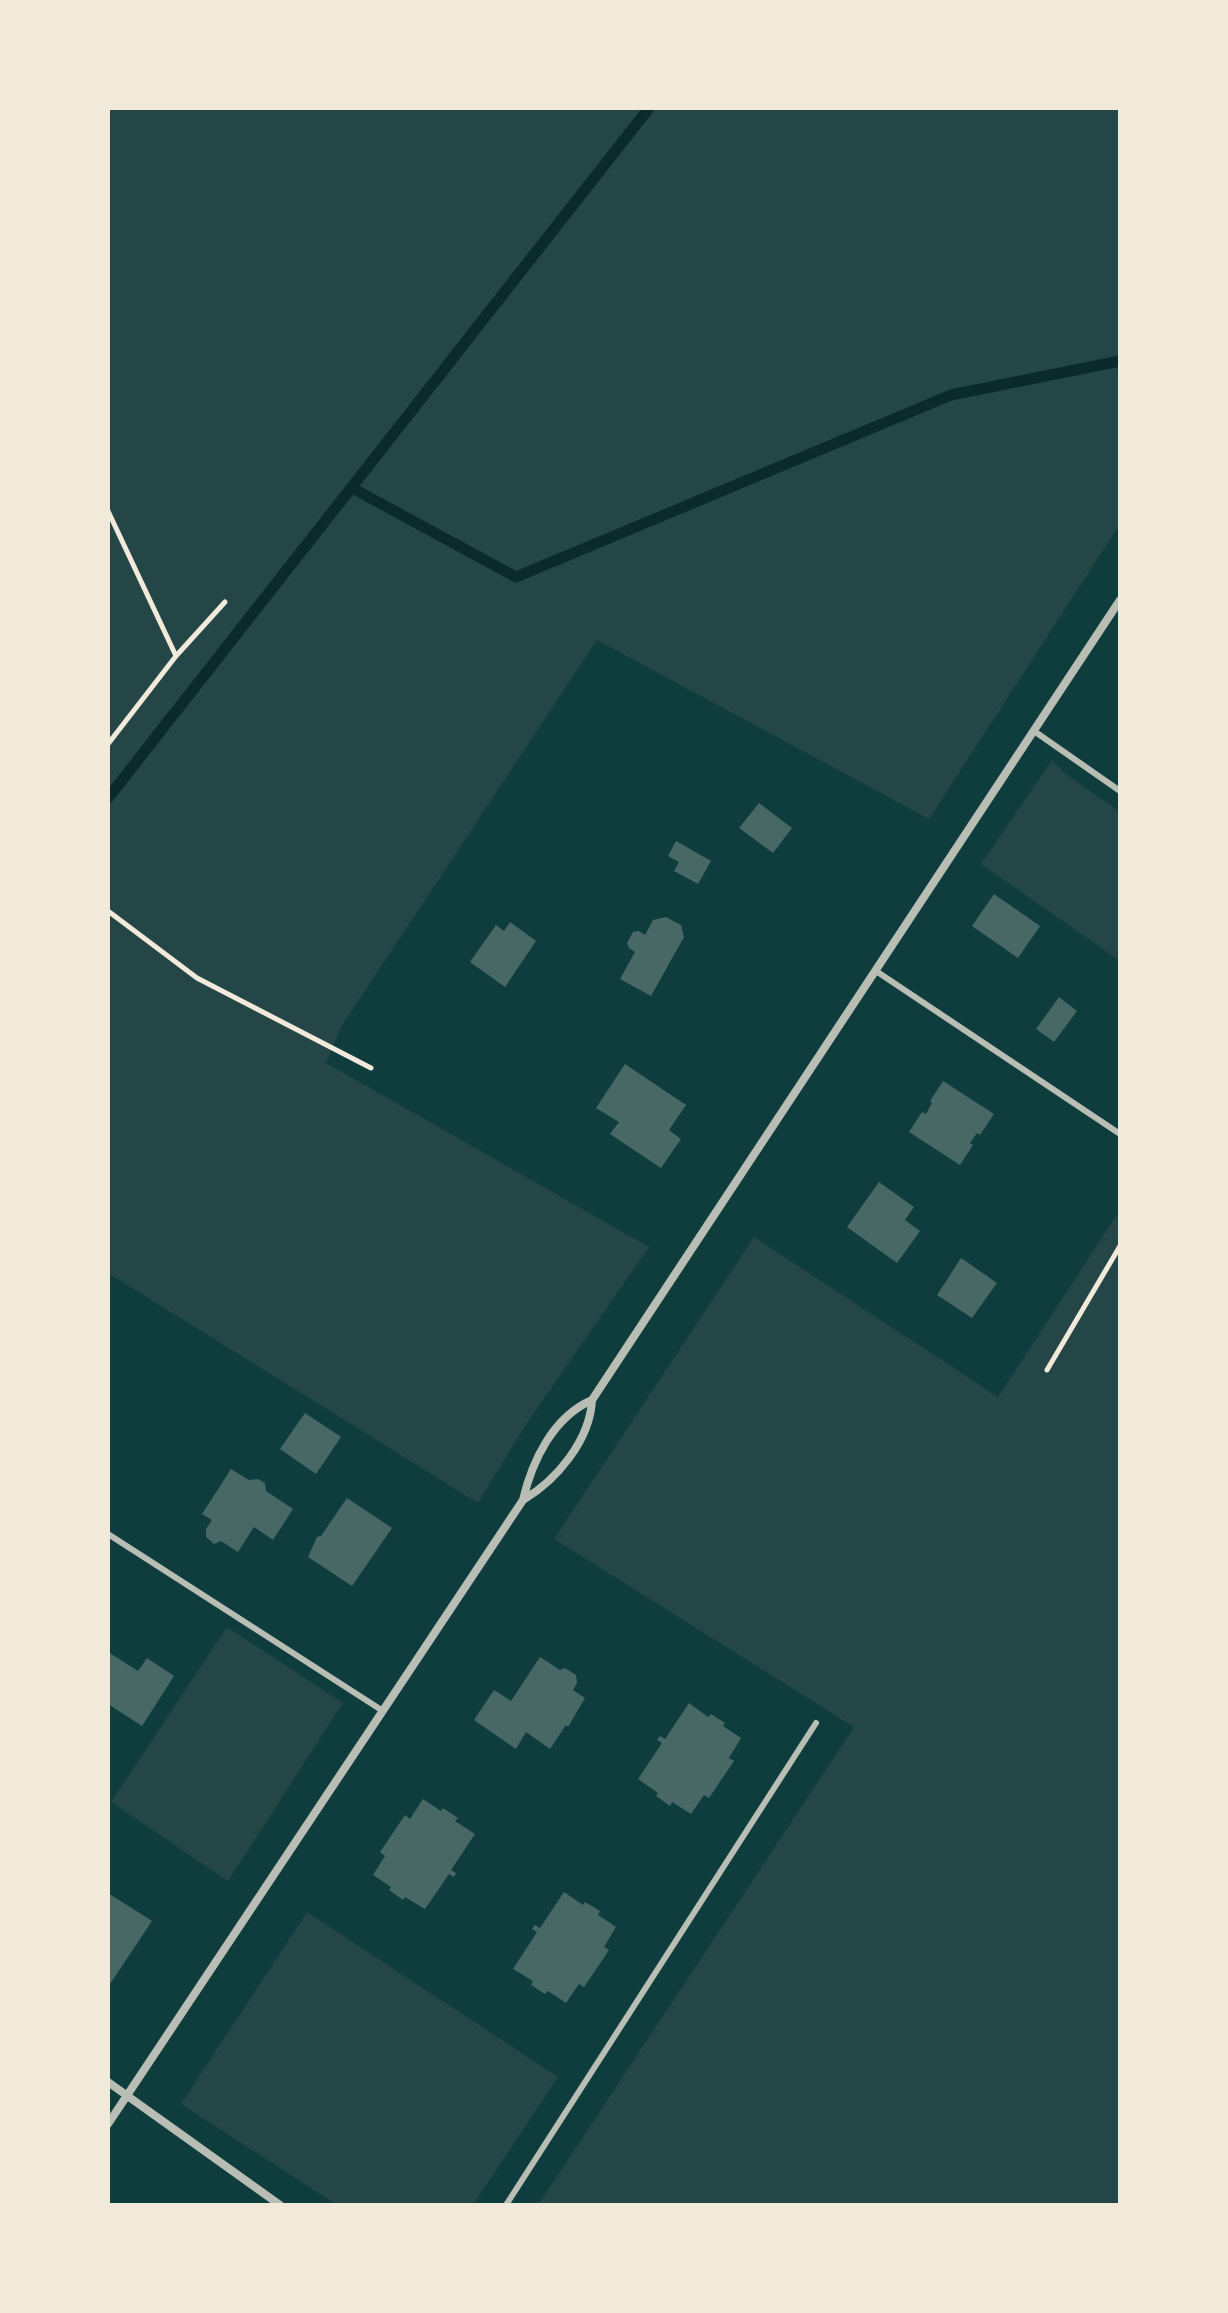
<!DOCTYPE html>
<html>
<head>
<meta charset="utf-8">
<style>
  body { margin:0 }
  #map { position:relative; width:1228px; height:2313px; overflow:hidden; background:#0f3d3e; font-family:Cabin,sans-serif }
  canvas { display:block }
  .frame { position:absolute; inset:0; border:110px solid #f1e9da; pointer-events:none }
</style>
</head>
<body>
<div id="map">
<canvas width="1228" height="2313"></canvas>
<div class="frame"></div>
</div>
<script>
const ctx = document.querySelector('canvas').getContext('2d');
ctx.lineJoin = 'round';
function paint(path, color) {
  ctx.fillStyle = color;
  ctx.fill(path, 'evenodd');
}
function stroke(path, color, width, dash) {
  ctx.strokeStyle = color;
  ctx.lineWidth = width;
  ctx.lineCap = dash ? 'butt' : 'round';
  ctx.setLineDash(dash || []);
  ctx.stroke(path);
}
paint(new Path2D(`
  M108,108H1120V524L929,819L597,640L341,1027L326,1063L649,1247L525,1426L478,1503L108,1273Z
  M1052,760L1063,772L1120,812V961L981,864Z
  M1120,1210V2205H538L854,1727L554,1539L754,1237L998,1397Z
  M227,1627L343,1703L228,1881L111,1802Z
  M307,1912L558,2077L473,2205H337L181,2104Z`), '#244646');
stroke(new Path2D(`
  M352,488L516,577L951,395L1120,361
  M108,798L649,108`), '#0a2a2b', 11);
paint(new Path2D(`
  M759,803L792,828L773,853L739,828Z
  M676,841L711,861L698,884L674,871L679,862L668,856Z
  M994,894L1040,926L1018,958L972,926Z
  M666,917L681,925L684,937L651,996L620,979L635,952L629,948L627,943L633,932L639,931L645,935L653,920Z
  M510,922L536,941L505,987L470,962L496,925L504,931Z
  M1059,997L1077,1011L1054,1042L1036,1029Z
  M625,1064L686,1105L669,1130L681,1139L661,1168L610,1134L619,1122L596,1108Z
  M943,1081L994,1114L980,1135L977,1133L970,1143L973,1145L960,1165L909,1132L922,1112L926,1114L932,1103L930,1101Z
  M879,1182L914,1207L905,1220L920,1231L897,1263L847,1227Z
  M961,1258L997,1283L972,1318L937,1295Z
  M305,1413L341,1437L316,1474L280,1449Z
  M231,1469L249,1480L258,1479L265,1483L266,1491L293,1509L273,1540L254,1527L238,1552L221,1541L214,1544L206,1537V1529L212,1520L202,1514Z
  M347,1498L392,1528L352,1586L308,1557L317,1537L321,1536Z
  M108,1652L138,1671L147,1658L174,1676L142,1726L108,1704Z
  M540,1657L560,1670L565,1668L576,1675L577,1683L573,1690L585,1698L568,1727L566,1725L550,1749L526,1732L516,1749L474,1720L494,1690L511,1701Z
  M689,1703L708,1717L711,1714L725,1723L723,1726L741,1738L729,1758L734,1761L709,1798L704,1795L691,1814L672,1802L670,1806L656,1796L658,1793L638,1779L662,1743L657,1740L660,1736L665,1739Z
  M423,1799L441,1811L443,1808L458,1818L455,1821L475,1834L451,1870L456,1873L454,1877L449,1874L425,1909L405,1897L403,1900L389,1890L391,1887L373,1875L385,1856L380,1852L405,1815L410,1819Z
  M564,1892L583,1905L585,1902L600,1911L598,1915L616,1927L604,1947L609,1950L597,1968L584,1987L579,1984L566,2003L548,1991L545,1994L531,1985L533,1981L513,1969L537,1932L532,1929L535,1925L540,1928Z
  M108,1893L152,1921L108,1987Z`), '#486865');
stroke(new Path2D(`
  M108,511L176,656
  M108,744L176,656L225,602
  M108,911L197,978L371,1068
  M1047,1370L1120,1246`), '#f1e9da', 5);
stroke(new Path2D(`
  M1034,731L1120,791
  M876,971L1120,1134
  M108,1534L383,1711
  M506,2205L816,1723`), '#b8beb3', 6);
stroke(new Path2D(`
  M523,1500C557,1480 590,1440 592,1400L1120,600
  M108,2082L280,2205
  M108,2124L523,1500C532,1461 553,1417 592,1400`), '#b8beb3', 8);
</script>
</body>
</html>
